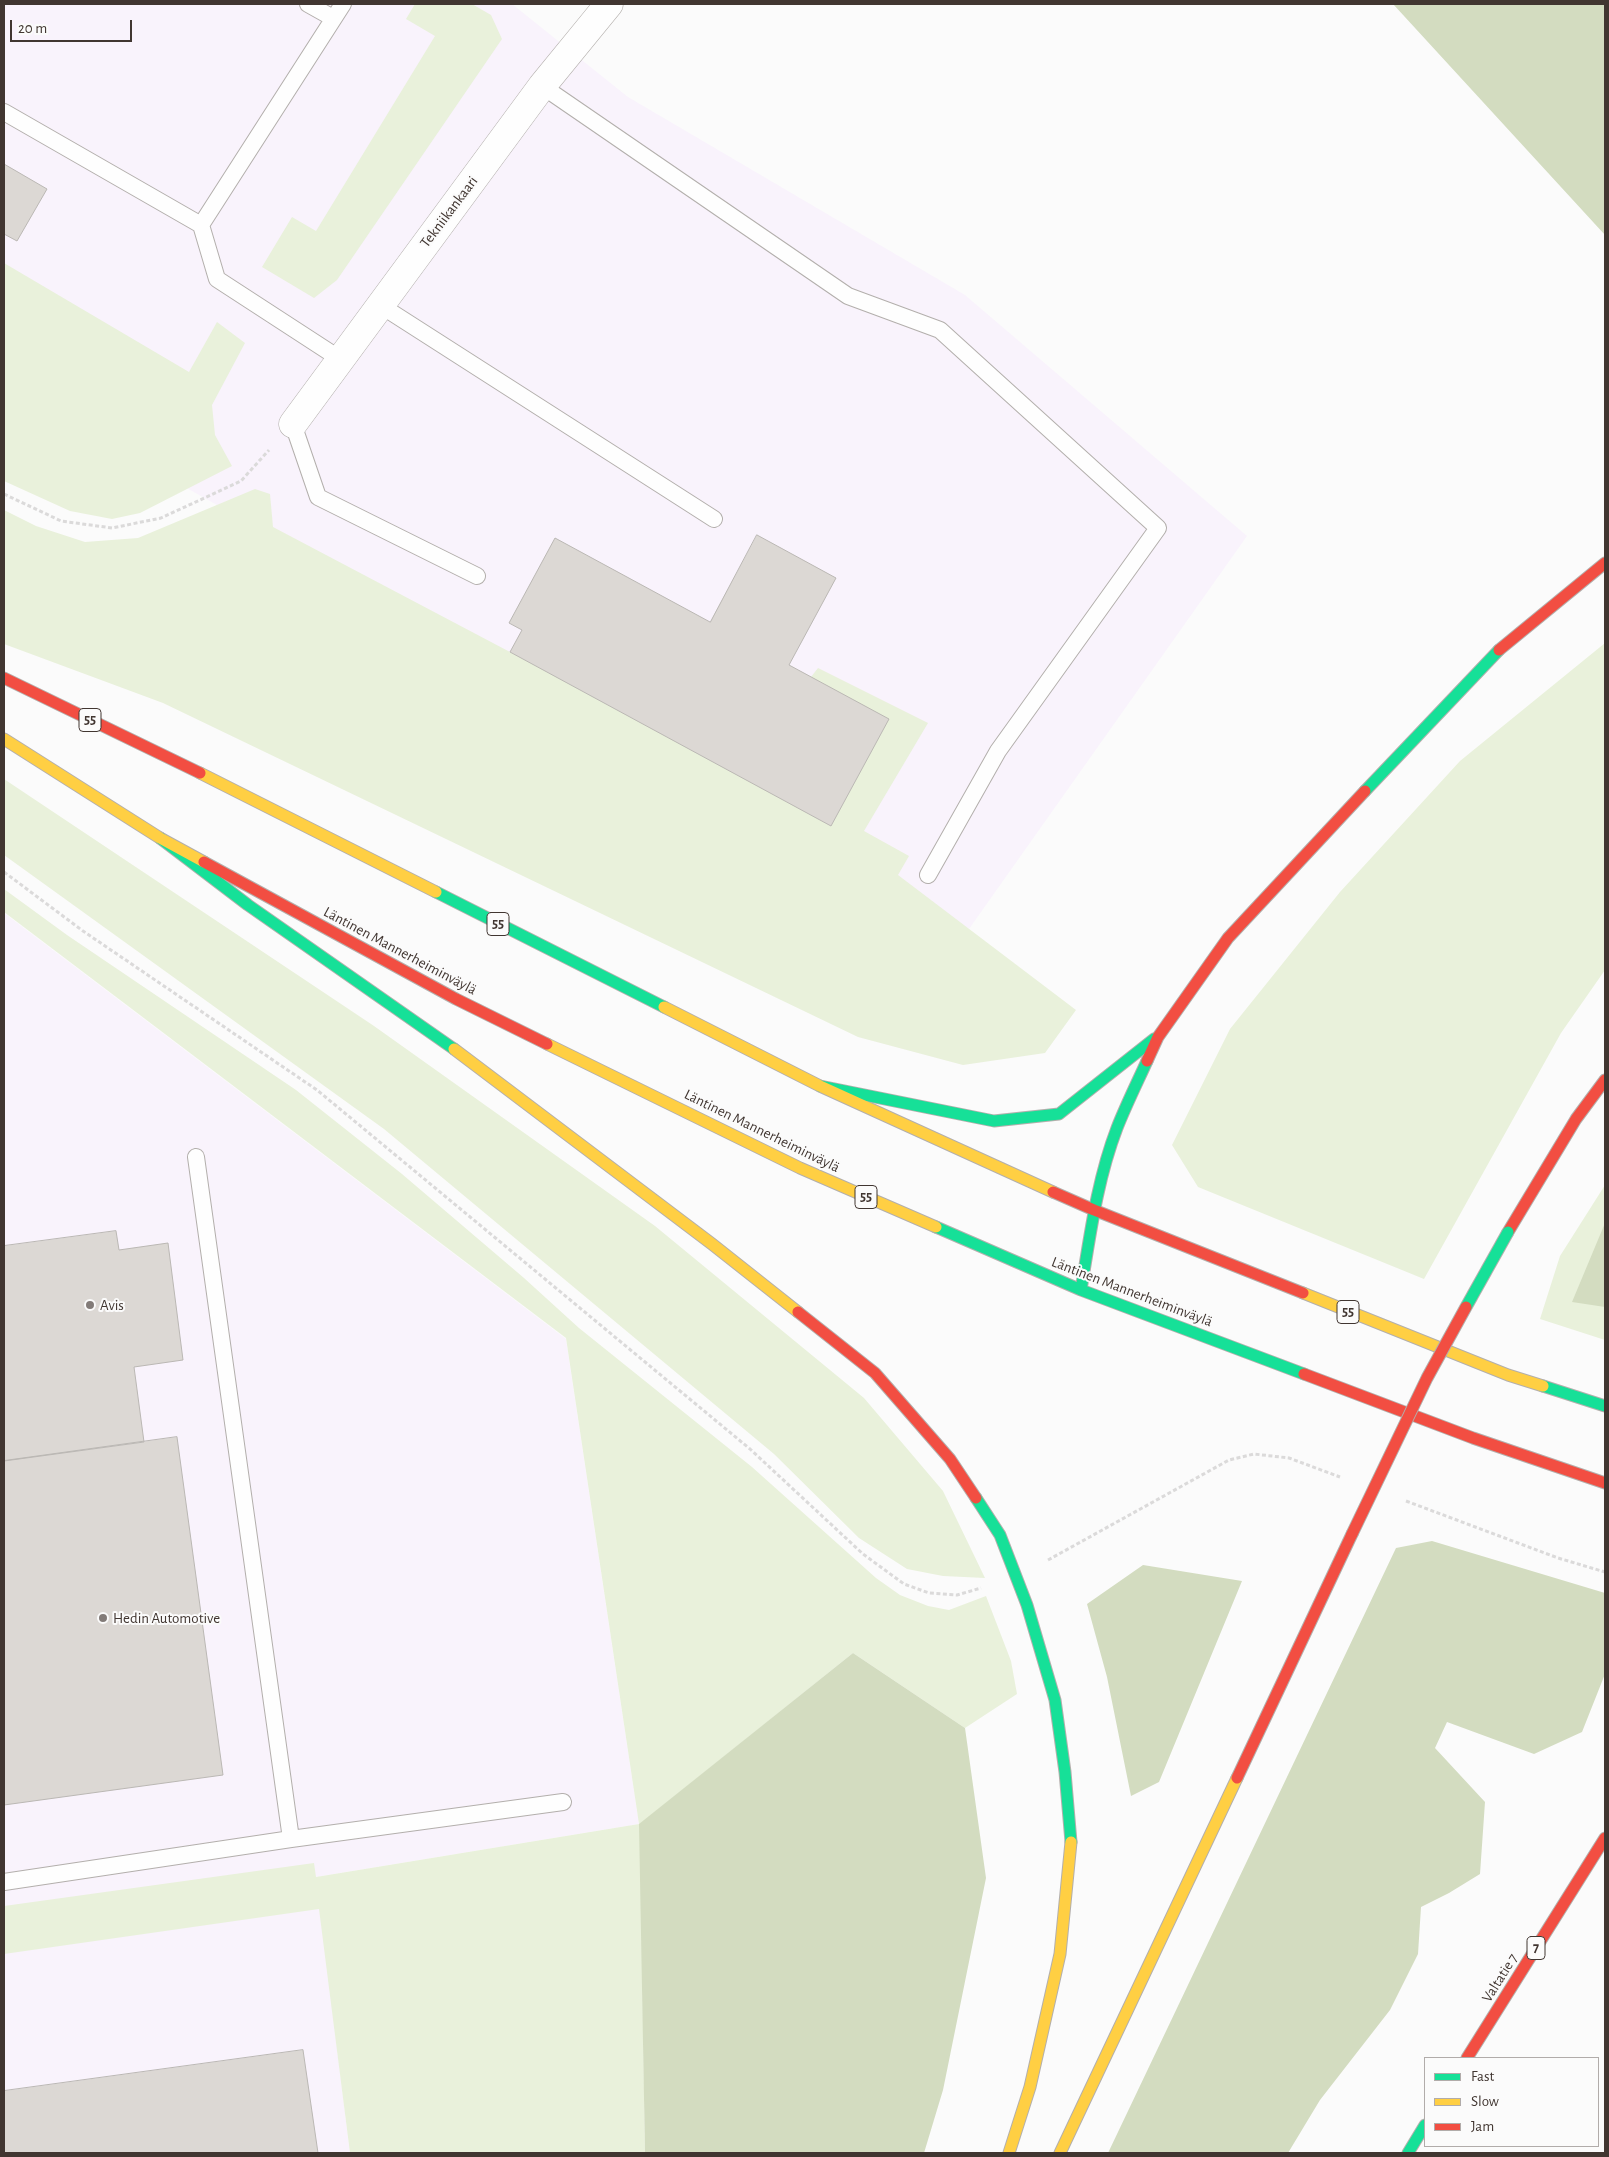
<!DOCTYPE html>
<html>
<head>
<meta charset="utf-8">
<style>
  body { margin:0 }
  #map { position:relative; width:1609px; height:2157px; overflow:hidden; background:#fbfbfb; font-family:"Alegreya Sans",sans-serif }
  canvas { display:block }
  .frame { position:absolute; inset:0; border:5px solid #413631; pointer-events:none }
  .legend { position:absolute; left:1424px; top:2057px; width:175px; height:90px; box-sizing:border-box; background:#fbfbfb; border:1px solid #b1acaa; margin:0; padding:6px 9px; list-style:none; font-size:15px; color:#413631 }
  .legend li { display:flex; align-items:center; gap:10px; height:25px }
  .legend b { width:25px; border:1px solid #b1acaa }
  .scale { position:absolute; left:10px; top:20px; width:122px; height:22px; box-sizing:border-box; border:2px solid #413631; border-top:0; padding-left:6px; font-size:15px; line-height:18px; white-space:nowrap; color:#413631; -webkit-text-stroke:4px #fbfbfb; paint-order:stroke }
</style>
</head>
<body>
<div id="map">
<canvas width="1609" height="2157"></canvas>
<div class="frame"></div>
<ul class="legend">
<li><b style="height:6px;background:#16e098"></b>Fast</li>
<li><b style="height:6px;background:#ffcf43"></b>Slow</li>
<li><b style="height:6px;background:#f24e42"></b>Jam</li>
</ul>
<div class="scale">20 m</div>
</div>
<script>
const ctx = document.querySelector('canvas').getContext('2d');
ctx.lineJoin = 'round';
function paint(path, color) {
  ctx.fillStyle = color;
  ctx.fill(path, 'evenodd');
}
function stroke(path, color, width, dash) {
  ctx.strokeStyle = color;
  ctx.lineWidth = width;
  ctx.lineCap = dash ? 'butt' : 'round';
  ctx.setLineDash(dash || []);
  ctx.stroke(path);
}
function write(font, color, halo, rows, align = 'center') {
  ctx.font = font + ' "Alegreya Sans",sans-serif';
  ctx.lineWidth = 4;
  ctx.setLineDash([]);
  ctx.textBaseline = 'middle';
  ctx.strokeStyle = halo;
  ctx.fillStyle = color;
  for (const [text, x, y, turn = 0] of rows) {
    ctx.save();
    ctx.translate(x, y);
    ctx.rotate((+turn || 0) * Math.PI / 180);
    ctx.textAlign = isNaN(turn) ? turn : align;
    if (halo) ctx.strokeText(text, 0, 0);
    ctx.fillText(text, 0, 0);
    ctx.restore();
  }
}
paint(new Path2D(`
  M4,4H512L628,97L965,295L1247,536L969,929L4,385Z
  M4,913L566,1339L639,1824L316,1877L350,2153H4Z`), '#f9f3fc');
paint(new Path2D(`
  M415,4H472L491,15L502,39L337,280L314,298L262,267L292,217L316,231L435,36L406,19Z
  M4,263L189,372L217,322L245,343L212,405L215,435L232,466L140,513L112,519L70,511L4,481Z
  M255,489L270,494L273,527L510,652L811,677L818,668L928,723L864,831L909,856L898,875L1076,1010L1045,1053L963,1065L858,1037L163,703L4,644V510L36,526L85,542L138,538Z
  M1605,643V970L1561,1033L1424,1279L1198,1187L1172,1145L1230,1029L1340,892L1460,761Z
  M4,779L374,1026L655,1226L864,1398L943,1491L985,1578L943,1576L907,1569L859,1538L774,1454L384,1129L4,855Z
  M4,889L67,935L296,1090L402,1174L524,1278L579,1328L752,1467L876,1578L900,1595L928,1606L949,1610L986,1596L1011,1661L1017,1694L965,1728L853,1653L640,1824L645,2153H350L319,1909L4,1954V1906L314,1863L316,1877L639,1824L566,1338L4,912Z
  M1605,1185V1340L1540,1319L1560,1256Z`), '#e9f1db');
paint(new Path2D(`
  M1393,4H1605V235Z
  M1605,1223V1307L1572,1302Z
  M1432,1541L1605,1593V1674L1582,1732L1534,1754L1447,1722L1435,1748L1485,1802L1480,1874L1449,1893L1421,1907L1418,1954L1390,2010L1320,2100L1288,2153H1108L1396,1548Z
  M1143,1565L1242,1581L1159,1782L1131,1796L1107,1677L1087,1604Z
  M853,1653L965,1728L986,1878L943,2090L924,2153H645L639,1824Z`), '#d3dcc0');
const building = new Path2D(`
  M4,164L47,189L17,241L4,234Z
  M757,535L836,578L789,665L889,719L831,826L510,652L522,630L509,623L555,538L710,622Z
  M116,1231L119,1250L168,1243L183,1360L134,1367L144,1442L4,1461V1246Z
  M177,1437L223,1775L4,1805V1461Z
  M303,2050L318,2153H4V2091Z`);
paint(building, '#dcd8d4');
stroke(building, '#bbb8b4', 1);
const lane = new Path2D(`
  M308,4L333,18
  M542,86L848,296L940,330L1158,528L998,751L928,875
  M4,112L201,225L343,4
  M201,225L217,279L340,359
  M380,305L714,519
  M293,424L318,497L477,576
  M196,1157L291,1839
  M4,1882L291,1839L563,1802`);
const street = new Path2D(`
  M293,424L542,86L609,4`);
const fast = new Path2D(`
  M1365,791L1499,650
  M160,838L248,905L454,1049
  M436,892L664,1007
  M820,1086L994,1121L1059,1114L1154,1039
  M936,1227L1081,1290L1304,1374
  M1081,1290C1090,1236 1097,1180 1117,1128C1126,1105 1137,1083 1147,1061
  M1543,1386L1605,1406
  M976,1498L1000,1535L1027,1605L1055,1700L1065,1772L1071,1842
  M1408,2153L1425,2125`);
const slow = new Path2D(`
  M4,739L160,838L204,862
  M200,773L436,892
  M664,1007L820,1086L1053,1192
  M547,1044L800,1168L936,1227
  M454,1049L712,1244L798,1312
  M1303,1293L1508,1375L1543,1386
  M1009,2153L1030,2087L1060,1954L1071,1842
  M1060,2153L1237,1778`);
const jam = new Path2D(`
  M1499,650L1605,563
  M4,678L200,773
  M204,862L456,999L547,1044
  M1147,1061L1158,1037L1228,938L1365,791
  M1053,1192L1094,1210L1303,1293
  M1508,1232L1576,1119L1605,1080
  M798,1312L875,1373L950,1459L976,1498
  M1304,1374L1473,1438L1605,1483
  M1237,1778L1352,1534
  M1467,2058L1605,1838`);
stroke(lane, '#b3afac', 18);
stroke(street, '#b3afac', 29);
stroke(fast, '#b3afac', 13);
stroke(slow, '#b3afac', 13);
stroke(jam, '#b3afac', 13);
stroke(new Path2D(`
  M4,494L61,521L112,528L161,518L241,481L269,450
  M4,872L83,931L317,1090L750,1449L863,1554L904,1584L929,1593L957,1595L981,1588
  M1406,1501L1558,1558L1605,1572
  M1048,1560L1229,1460L1254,1454L1289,1458L1340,1477`), '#dbdada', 3, [4, 2.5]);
stroke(lane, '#fefefe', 16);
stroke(street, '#fefefe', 28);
stroke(fast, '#16e098', 11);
stroke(slow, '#ffcf43', 11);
stroke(jam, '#f24e42', 11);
const fastBridge = new Path2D(`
  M1466,1307L1508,1232`);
const jamBridge = new Path2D(`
  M1352,1534L1427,1378L1466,1307`);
stroke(fastBridge, '#b3afac', 13, []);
stroke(jamBridge, '#b3afac', 13, []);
stroke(fastBridge, '#16e098', 11);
stroke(jamBridge, '#f24e42', 11);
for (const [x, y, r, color] of [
  [90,1305,5,"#827b78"],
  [103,1618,5,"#827b78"]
]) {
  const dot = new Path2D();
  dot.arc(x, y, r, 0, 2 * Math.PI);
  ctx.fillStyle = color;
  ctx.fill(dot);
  stroke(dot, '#fbfbfb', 2);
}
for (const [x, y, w] of [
  [90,720,22],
  [498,924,22],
  [866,1197,22],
  [1348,1312,22],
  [1536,1948,18]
]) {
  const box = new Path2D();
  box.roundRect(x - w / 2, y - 11.5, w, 23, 4);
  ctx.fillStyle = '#fbfbfb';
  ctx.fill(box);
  stroke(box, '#413631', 1);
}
write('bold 14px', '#413631', null, [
  ["55",90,720],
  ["55",498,924],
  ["55",866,1197],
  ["55",1348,1312],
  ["7",1536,1948]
]);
write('15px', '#413631', '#fbfbfb', [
  ["Tekniikankaari",449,212,-53],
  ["Läntinen Mannerheiminväylä",400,951,28],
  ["Läntinen Mannerheiminväylä",762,1131,26],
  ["Läntinen Mannerheiminväylä",1132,1292,21],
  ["Valtatie 7",1500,1978,-58]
]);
write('15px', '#413631', '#fbfbfb', [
  ["Avis",100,1305],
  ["Hedin Automotive",113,1618]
], 'left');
</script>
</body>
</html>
